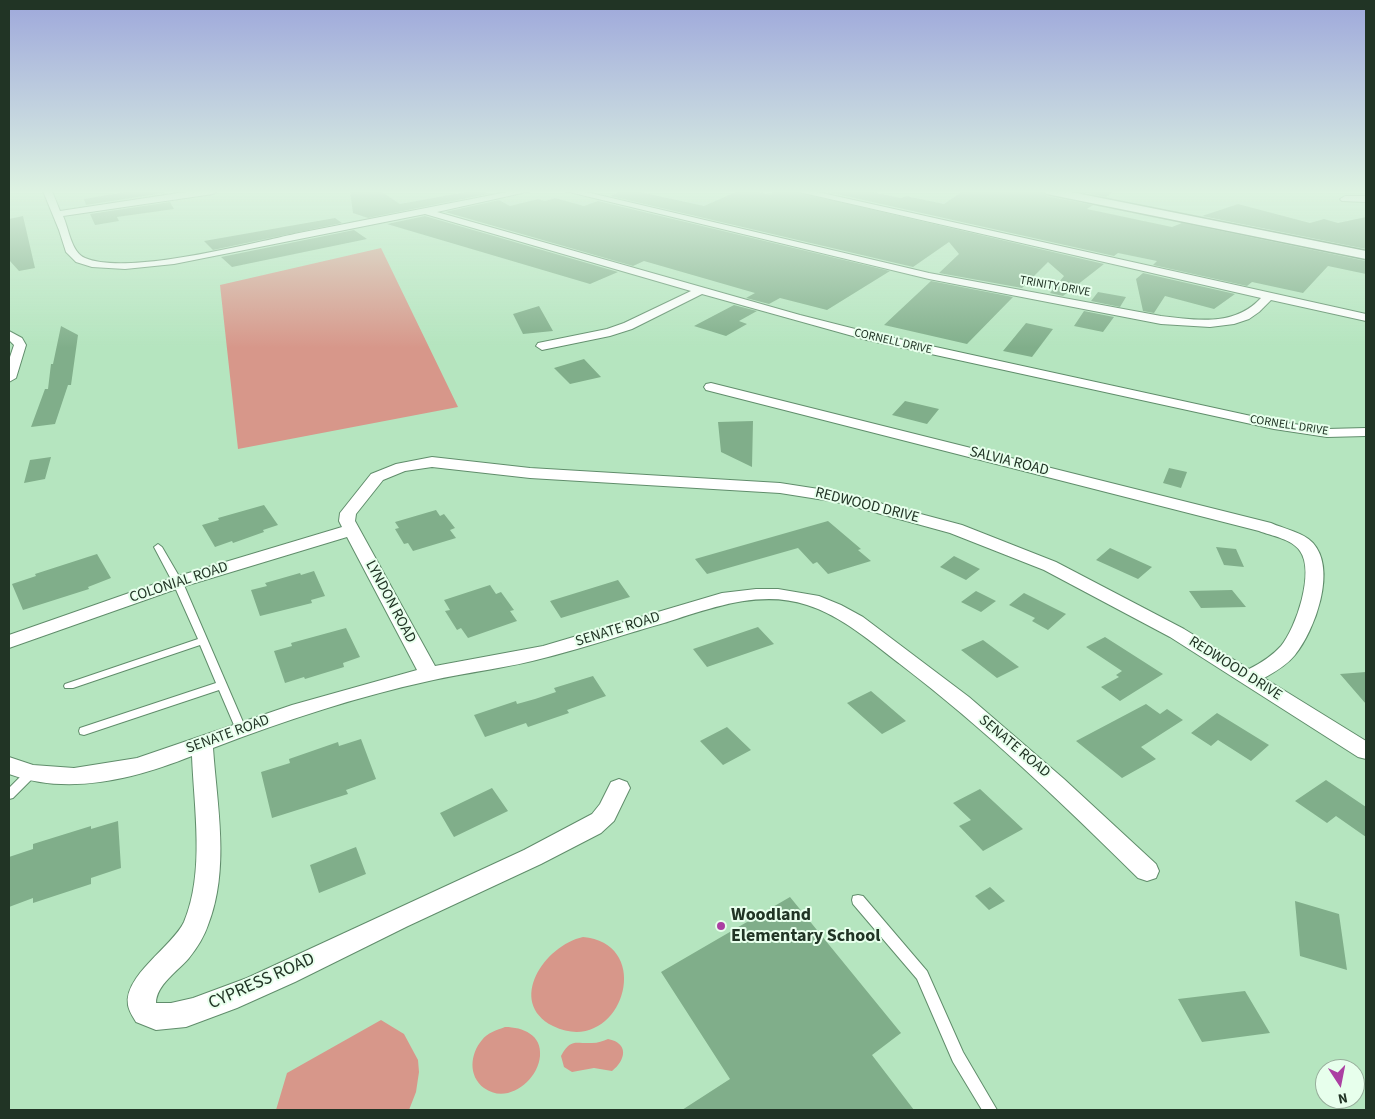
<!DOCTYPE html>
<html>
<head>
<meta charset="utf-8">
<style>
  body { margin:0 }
  #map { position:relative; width:1375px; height:1119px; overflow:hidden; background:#b5e5bf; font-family:"Source Sans 3",sans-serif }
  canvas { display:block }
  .frame { position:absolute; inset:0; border:10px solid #213425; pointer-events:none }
  .north { position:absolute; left:1315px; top:1059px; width:50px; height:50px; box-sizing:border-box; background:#e7ffec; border:1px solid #98ae9c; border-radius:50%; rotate:169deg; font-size:14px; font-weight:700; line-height:20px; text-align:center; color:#213425 }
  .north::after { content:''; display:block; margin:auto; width:18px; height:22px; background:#ab40a2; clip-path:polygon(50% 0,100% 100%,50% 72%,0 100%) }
</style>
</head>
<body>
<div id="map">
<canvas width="1375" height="1119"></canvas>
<div class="frame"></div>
<div class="north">N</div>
</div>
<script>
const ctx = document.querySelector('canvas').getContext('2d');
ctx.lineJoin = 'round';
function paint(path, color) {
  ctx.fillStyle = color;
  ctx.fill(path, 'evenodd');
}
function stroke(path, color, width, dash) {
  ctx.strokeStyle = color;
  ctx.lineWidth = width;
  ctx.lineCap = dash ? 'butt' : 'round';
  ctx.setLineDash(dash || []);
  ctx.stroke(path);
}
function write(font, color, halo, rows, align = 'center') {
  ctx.font = font + ' "Source Sans 3",sans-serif';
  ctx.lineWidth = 4;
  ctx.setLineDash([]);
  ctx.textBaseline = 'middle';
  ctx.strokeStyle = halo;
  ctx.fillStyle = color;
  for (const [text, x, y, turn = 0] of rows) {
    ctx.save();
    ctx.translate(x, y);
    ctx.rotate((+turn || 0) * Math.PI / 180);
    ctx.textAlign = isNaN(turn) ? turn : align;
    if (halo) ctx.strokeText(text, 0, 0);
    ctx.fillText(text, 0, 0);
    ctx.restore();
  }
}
paint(new Path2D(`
  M381,248L458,407L238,449L220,285Z
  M583,937C658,944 620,1059 553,1026C506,1002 545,945 583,937Z
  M381,1020L404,1034L418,1060L419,1072L416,1092L409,1110H276L287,1073Z
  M505,1027C523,1027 542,1035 540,1056C538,1081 507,1105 484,1088C468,1076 470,1054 482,1040C487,1033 497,1030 505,1027Z
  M608,1039C629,1043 626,1060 612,1071L594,1068L572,1072L564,1067L561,1056C571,1038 575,1044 592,1043C598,1043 603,1041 608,1039Z`), '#d7978a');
paint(new Path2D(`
  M131,191H163L164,193L86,205L84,199Z
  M380,191L400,204L471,191H483L488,194L368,218L353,213L350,192Z
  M621,191L640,192L704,206L738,191H755L772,195V191H793L1104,264L1063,296L1050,293L1064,276L1048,262L1022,288L939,273L959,254L949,242L913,267L610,196Z
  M823,191H868L901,198L906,196L944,204L963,191H1040L1047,196L1093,205L1087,209L1172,227L1182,223L1366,261V274L1328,266L1303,293L1252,282L1247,286L1153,265L1157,261L1118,253L1114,256Z
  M1077,191H1115L1106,197Z
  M555,198L584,206L598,201L890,271L827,310L780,298L769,304L746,298L755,293L644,261L633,266L445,212L499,200L510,206L538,199L545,201Z
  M170,202L174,209L117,217L119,221L95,225L90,214Z
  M1238,204L1310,223L1324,219L1338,223L1366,217V249L1202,216Z
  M23,216L35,268L19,271L9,260V219Z
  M425,216L618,272L590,284L387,224Z
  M335,218L342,223L213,250L204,241Z
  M354,230L367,239L232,267L221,257Z
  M1143,273L1235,294L1214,309L1165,296L1154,313L1143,311L1136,279Z
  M931,281L1013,297L967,344L884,325Z
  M1098,292L1126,297L1120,307L1091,301Z
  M734,305L757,311L739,321L747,324L726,336L694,326Z
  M539,306L553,331L523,334L513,314Z
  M1084,311L1114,317L1103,332L1074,326Z
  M1026,323L1053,329L1032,357L1003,351Z
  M61,326L78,335L71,385H68L55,424L31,427L45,389H48L51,364H53Z
  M584,359L601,377L570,384L554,368Z
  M905,401L939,409L927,424L892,415Z
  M753,421L752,467L721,452L718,422Z
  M51,457L45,479L24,483L30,460Z
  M1169,468L1187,472L1181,488L1163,483Z
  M264,505L278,525L263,530L264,532L233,543L232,541L215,547L202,525L219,520L218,518Z
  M436,510L440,516L444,514L455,528L450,530L456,538L413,551L408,543L404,544L395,529L399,528L395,522Z
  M828,521L861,549L858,550L871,561L828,574L817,562L813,564L798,548L707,574L695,559Z
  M1216,547L1236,549L1244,567L1224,565Z
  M1110,548L1152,567L1138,579L1096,560Z
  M97,554L111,578L88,587L89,589L23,610L12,584L36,576L35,574Z
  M954,556L980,569L966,580L940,567Z
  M314,571L325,596L311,600L312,603L260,616L251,590L267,586L265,583L300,573L301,575Z
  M618,580L630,597L561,618L550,601Z
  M490,585L496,594L501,592L514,610L510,611L517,621L468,638L461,628L457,630L445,611L450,610L444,600Z
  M1232,590L1246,607L1201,608L1189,591Z
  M976,591L996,601L981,612L961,602Z
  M1024,593L1066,614L1048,630L1032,621L1035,618L1009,605Z
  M758,627L774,644L707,667L693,649Z
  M346,628L360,657L343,663L344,667L305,679L304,677L285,683L274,651L292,646L291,643Z
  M1105,637L1163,674L1120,701L1101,687L1119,677L1116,675L1122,671L1086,647Z
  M983,640L1019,667L997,678L961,650Z
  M1366,672V704L1340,674Z
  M593,676L606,696L567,710L569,713L528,727L526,723L485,737L474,715L516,701L517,704L535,699L556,692L554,688Z
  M871,691L906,721L882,734L847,703Z
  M1146,704L1160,714L1167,709L1183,720L1141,747L1156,759L1122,778L1076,741Z
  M1217,713L1269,745L1251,761L1218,740L1211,746L1191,733Z
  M727,727L751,750L723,765L700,741Z
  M361,739L376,779L346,790L348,794L272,818L261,772L290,763L289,759L338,742L339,746Z
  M1326,780L1366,807V837L1336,816L1327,823L1295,801Z
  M492,788L508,811L454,837L440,813Z
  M980,789L1023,829L983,851L959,826L971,820L953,803Z
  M118,821L121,868L91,878V884L33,903V898L9,907V857L33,849V844L91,826V829Z
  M356,847L366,874L319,893L310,865Z
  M990,887L1005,901L989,910L975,896Z
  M790,897L901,1033L872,1055L914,1110H682L730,1079L661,972Z
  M1295,901L1339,914L1347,970L1300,956Z
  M1245,991L1270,1033L1202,1042L1178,999Z`), '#80ae8a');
const service = new Path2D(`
  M158,544L162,547L183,583L246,729L245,732L241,733L237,732L219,690L84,735L80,734L79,731L80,728L216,683L200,645L73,688H65L64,686L65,684L198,639L173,583L154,547Z
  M31,769L35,770L37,773L35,776L13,798L9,799V788L27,770Z
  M858,895L863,896L927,971L963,1052L997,1110H982L953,1062L917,979L853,904L852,900L853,896Z`);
const minor = new Path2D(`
  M43,191H52L60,211L192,191H217L213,194L63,216C69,229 71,252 85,258C127,276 252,243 299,233C370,219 441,205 512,191H531L437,212L800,315L867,332L1274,421L1327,429L1366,428V436L1327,437L1274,429L867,340L702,294L632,329L610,336L542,350L536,346L538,343L607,329L624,323L691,291L425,214L174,264L125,269L92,267L76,262L66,252L59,230Z
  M565,191H582L929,273L1161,316C1197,320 1234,327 1261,298L795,191H813L1366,314V321L1271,300L1259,312L1249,319L1234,324L1210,327L1161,324L929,279Z
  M1345,196H1366V202L1342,201L1340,199Z
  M9,331L22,338L26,345L16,378L9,382V360L14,345L9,340Z
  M711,383L1271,523C1284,529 1303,532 1313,543C1337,570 1315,630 1295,655C1287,665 1275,672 1264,678L1366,741V759L1358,757L1170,637L1044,570L950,533L837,502L780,493L530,478L432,467L405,471L383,480L356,514L355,521L435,666L543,646L722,593L756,589H778L819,596L841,605L863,617L969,697L1064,779L1156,864L1159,871L1156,878L1147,881L1138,878C1062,803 985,729 900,664C871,642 842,616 807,605C759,589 709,609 664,623C625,634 587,647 548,657C509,668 468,672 429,681C356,697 283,721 213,748C217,806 230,869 208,925C204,937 197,948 189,958C178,971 156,985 156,1003H171L193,998L247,978L524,850L592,814L600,804L611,782L619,779L627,782L630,788L614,821L601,833L541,864L408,926L295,982L237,1008L186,1027L156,1030L136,1022C133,1017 129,1011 128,1005C123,976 173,946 184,922C205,872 194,809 192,756C134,779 69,796 9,774V757L33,765L74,768L137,758L292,705L417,670L347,537L185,586L9,648V635L172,578L342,527L339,521L340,513L371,474L396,464L432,457L530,468L780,483L838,492L962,525L1056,562L1184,629L1249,669C1261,663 1272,656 1281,646C1296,628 1315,572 1300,551C1292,539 1272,536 1259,531L706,390L704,387L706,384Z`);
const tertiary = new Path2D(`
  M1042,191H1066L1366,251V259L1047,194Z`);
stroke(service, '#608d6b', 2);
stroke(minor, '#608d6b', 2);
stroke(tertiary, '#608d6b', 3);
paint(service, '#fff');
paint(minor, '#fff');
paint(tertiary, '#fff');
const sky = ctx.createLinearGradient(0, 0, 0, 348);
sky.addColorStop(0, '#9ea8db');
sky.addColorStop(0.55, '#def3e2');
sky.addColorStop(1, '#def3e200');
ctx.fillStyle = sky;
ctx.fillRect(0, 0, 1375, 348);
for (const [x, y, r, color] of [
  [721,926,5,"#ab40a2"]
]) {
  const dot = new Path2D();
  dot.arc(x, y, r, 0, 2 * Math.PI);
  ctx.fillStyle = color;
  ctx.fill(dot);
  stroke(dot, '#e7ffec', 2);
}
write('12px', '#213425', '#e7ffec', [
  ["TRINITY DRIVE",1055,287,10],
  ["CORNELL DRIVE",893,342,13],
  ["CORNELL DRIVE",1289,426,9]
]);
write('15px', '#213425', '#e7ffec', [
  ["SALVIA ROAD",1009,462,14],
  ["REDWOOD DRIVE",867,506,14],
  ["COLONIAL ROAD",179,583,-18],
  ["LYNDON ROAD",390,602,62],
  ["SENATE ROAD",618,630,-17],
  ["REDWOOD DRIVE",1235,669,32],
  ["SENATE ROAD",228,735,-20],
  ["SENATE ROAD",1014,747,40]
]);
write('bold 18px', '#213425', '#e7ffec', [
  ["Woodland",731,916],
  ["Elementary School",731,937]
], 'left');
write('18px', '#213425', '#e7ffec', [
  ["CYPRESS ROAD",262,982,-24]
]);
</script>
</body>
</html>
